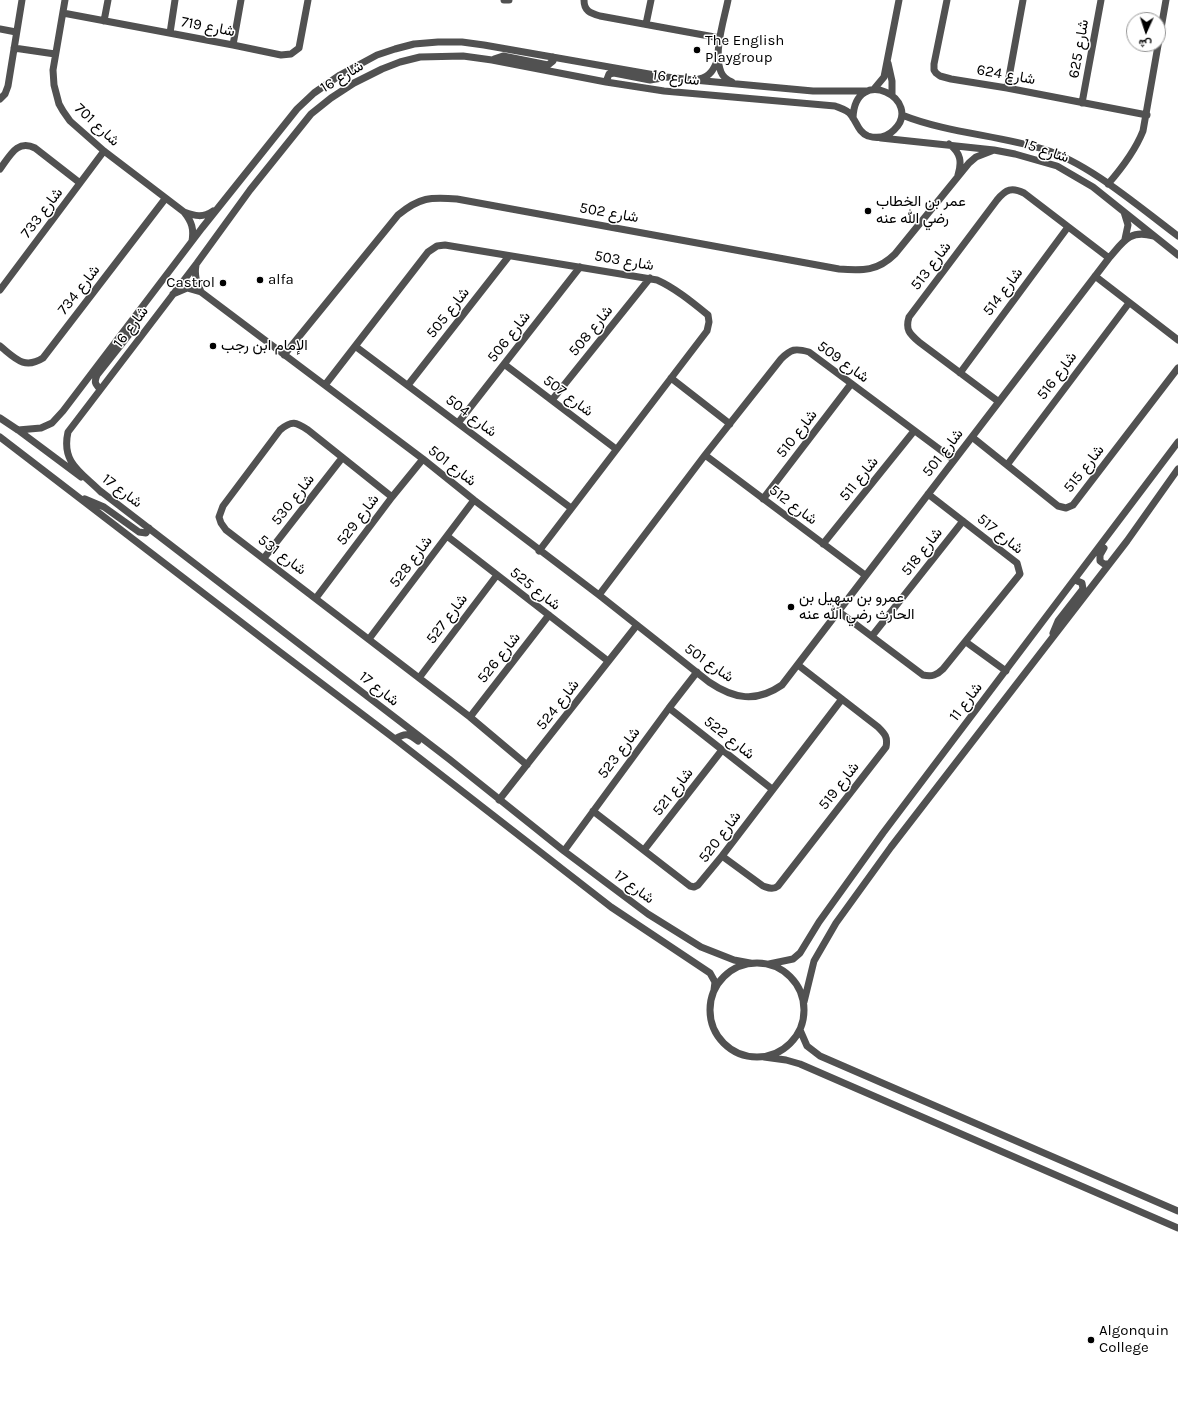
<!DOCTYPE html>
<html>
<head>
<meta charset="utf-8">
<style>
  body { margin:0 }
  #map { position:relative; width:1178px; height:1421px; overflow:hidden; background:#fff; font-family:Karla,Vazirmatn,sans-serif }
  canvas { display:block }
  .north { position:absolute; left:1126px; top:12px; width:40px; height:40px; box-sizing:border-box; background:#fff; border:1px solid #999; border-radius:50%; rotate:183deg; font-size:11px; font-weight:700; line-height:16px; text-align:center; color:#000 }
  .north::after { content:''; display:block; margin:auto; width:14px; height:18px; background:#000; clip-path:polygon(50% 0,100% 100%,50% 72%,0 100%) }
</style>
</head>
<body>
<div id="map">
<canvas width="1178" height="1421"></canvas>
<div class="north">ش</div>
</div>
<script>
const ctx = document.querySelector('canvas').getContext('2d');
ctx.lineJoin = 'round';
function stroke(path, color, width, dash) {
  ctx.strokeStyle = color;
  ctx.lineWidth = width;
  ctx.lineCap = dash ? 'butt' : 'round';
  ctx.setLineDash(dash || []);
  ctx.stroke(path);
}
function write(font, color, halo, rows, align = 'center') {
  ctx.font = font + ' Karla,Vazirmatn,sans-serif';
  ctx.lineWidth = 3;
  ctx.setLineDash([]);
  ctx.textBaseline = 'middle';
  ctx.strokeStyle = halo;
  ctx.fillStyle = color;
  for (const [text, x, y, turn = 0] of rows) {
    ctx.save();
    ctx.translate(x, y);
    ctx.rotate((+turn || 0) * Math.PI / 180);
    ctx.textAlign = isNaN(turn) ? turn : align;
    if (halo) ctx.strokeText(text, 0, 0);
    ctx.fillText(text, 0, 0);
    ctx.restore();
  }
}
stroke(new Path2D(`
  M65,0L53,70L54,85L59,104L63,111L70,121L104,151L184,212C195,216 203,218 213,211
  M504,0H509
  M584,0C584,11 590,13 600,16L720,38
  M728,0C724,20 713,53 721,72C723,77 727,80 732,82
  M947,0L934,64V70L936,73L940,76L951,79L1007,88L1147,115
  M63,13L233,45L281,55L291,54L299,48L308,0
  M104,21L108,0
  M646,24L651,0
  M0,29L16,32
  M170,33L175,0
  M233,45L241,0
  M14,48L55,54
  M494,59L503,56L548,65L553,61V57
  M888,63L892,81V94
  M699,79C710,77 714,69 718,59
  M606,82L609,74L614,73L650,80L662,78
  M1007,88L1023,0
  M874,89L884,77L899,0
  M0,99L5,94L8,86L22,0
  M1082,103L1101,0
  M902,115C947,133 997,135 1043,149C1089,163 1139,207 1178,236
  M881,138L994,150L1015,154L1057,166L1093,187L1178,255
  M949,144C961,153 962,162 958,175
  M0,169C10,156 17,139 35,148L80,183
  M1108,184C1122,168 1135,151 1143,131L1166,0
  M184,212C192,222 194,229 192,241
  M1124,212L1128,225L1125,239
  M196,265C194,276 197,282 201,292
  M1095,276L1178,340
  M0,290L104,151
  M173,294L187,288L201,292L423,459L474,500L599,595L709,682C734,699 756,703 782,685L1109,258C1123,242 1130,229 1153,236
  M0,346C15,358 24,370 43,358L165,199
  M355,346L571,508
  M284,355L398,215C420,197 430,197 457,199L839,269C863,271 878,271 895,254L969,163L976,157L994,150
  M504,364L616,449
  M960,373L1068,227
  M671,378L730,424
  M325,385L428,252L437,246L445,245L657,280C675,288 692,302 708,315L709,322L707,331L539,551
  M408,385L509,256
  M100,389C95,384 94,382 97,375L131,332L136,320
  M552,400L650,278
  M999,402L919,342C910,334 905,330 909,317L997,200C1006,189 1012,187 1024,193L1109,258
  M0,418L18,430L81,477
  M458,423L580,267
  M18,430L41,428L52,423L63,411L202,228L297,109L314,93L340,75L377,55L395,49L414,44L438,42H462L484,45L666,77L694,80L813,91H867
  M0,437L280,652L395,739L611,907L710,973L715,982L714,990
  M972,437L1058,506L1066,508L1073,505L1178,368
  M705,455L865,575
  M1007,465L1129,303
  M99,490L449,759L564,851L648,914L701,947L734,960L750,963
  M101,492C81,472 61,463 68,432L197,263L250,190L311,114L331,98L354,83L382,69L400,62L420,57L463,56L492,60L606,82L664,91L835,106C840,108 848,110 851,115C857,122 858,132 868,136C878,139 887,137 894,130C925,100 855,63 853,118
  M392,497L308,430C296,422 292,420 280,430L223,506L219,517L221,523L226,530L470,717L527,765
  M85,499L104,507L139,532L146,533L149,528
  M763,499L851,384
  M447,536L608,661
  M823,544L914,431
  M1104,548L1100,555V561L1104,564H1109
  M264,558L342,458
  M599,595L705,455L781,359C791,349 795,348 809,352L954,460
  M316,598L392,497L423,459
  M838,611L923,675C932,677 937,675 943,669L1020,574L1017,563L928,494
  M1053,633L1058,621L1083,589L1082,583L1075,580
  M872,636L963,521
  M369,639L474,500
  M966,642L1006,671
  M419,678L497,575
  M669,708L772,789
  M470,717L549,615
  M395,739C406,732 409,734 418,741
  M499,800L637,625
  M593,811L690,886L694,887L698,885L722,856L842,699
  M644,850L722,750
  M564,851L669,708L697,672
  M722,856L763,886C769,888 773,890 778,886L886,747C888,737 885,734 878,727L798,665
  M710 1010a47 47 0 1 1 94 0a47 47 0 1 1-94 0Z
  M769,964L793,959L800,953L819,922L883,833L1178,442
  M804,1002L814,961L836,923L891,847L1127,541L1178,469
  M800,1030L807,1046L820,1056L1178,1211
  M764,1057L786,1060L800,1064L1178,1228`), '#515151', 7);
for (const [x, y, r, color] of [
  [697,50,4,"#000"],
  [868,211,4,"#000"],
  [260,280,4,"#000"],
  [223,283,4,"#000"],
  [213,346,4,"#000"],
  [791,607,4,"#000"],
  [1091,1340,4,"#000"]
]) {
  const dot = new Path2D();
  dot.arc(x, y, r, 0, 2 * Math.PI);
  ctx.fillStyle = color;
  ctx.fill(dot);
  stroke(dot, '#fff', 1.5);
}
write('15px', '#000', '#fff', [
  ["شارع 719",208,27,11],
  ["شارع 625",1079,49,-80],
  ["شارع 624",1006,75,10],
  ["شارع 16",342,77,-31],
  ["شارع 16",676,78,7],
  ["شارع 701",97,125,43],
  ["شارع 15",1046,151,19],
  ["شارع 733",42,213,-53],
  ["شارع 502",609,213,10],
  ["شارع 503",624,261,10],
  ["شارع 513",931,266,-53],
  ["شارع 734",79,290,-52],
  ["شارع 514",1003,292,-53],
  ["شارع 505",448,313,-52],
  ["شارع 16",131,327,-53],
  ["شارع 508",591,331,-51],
  ["شارع 506",509,337,-52],
  ["شارع 509",843,362,36],
  ["شارع 516",1057,376,-53],
  ["شارع 507",568,396,37],
  ["شارع 504",471,416,37],
  ["شارع 510",797,434,-52],
  ["شارع 501",943,453,-52],
  ["شارع 501",452,466,38],
  ["شارع 515",1084,469,-52],
  ["شارع 511",859,479,-51],
  ["شارع 17",122,491,37],
  ["شارع 530",293,500,-52],
  ["شارع 512",793,505,37],
  ["شارع 529",358,520,-53],
  ["شارع 517",1000,534,39],
  ["شارع 518",922,552,-52],
  ["شارع 531",282,555,37],
  ["شارع 528",411,562,-53],
  ["شارع 525",535,589,38],
  ["شارع 527",447,619,-53],
  ["شارع 526",499,658,-52],
  ["شارع 501",709,663,35],
  ["شارع 17",379,689,38],
  ["شارع 11",966,702,-53],
  ["شارع 524",558,705,-52],
  ["شارع 522",729,738,38],
  ["شارع 523",619,753,-53],
  ["شارع 519",839,786,-52],
  ["شارع 521",673,792,-52],
  ["شارع 520",720,837,-53],
  ["شارع 17",634,887,37]
]);
write('15px', '#000', '#fff', [
  ["The English",705,41],
  ["Playgroup",705,58],
  ["عمر بن الخطاب",876,202],
  ["رضي الله عنه",876,219],
  ["alfa",268,280],
  ["Castrol",215,283,"right"],
  ["الإمام ابن رجب",221,346],
  ["عمرو بن سهيل بن",799,598],
  ["الحارث رضي الله عنه",799,615],
  ["Algonquin",1099,1331],
  ["College",1099,1348]
], 'left');
</script>
</body>
</html>
